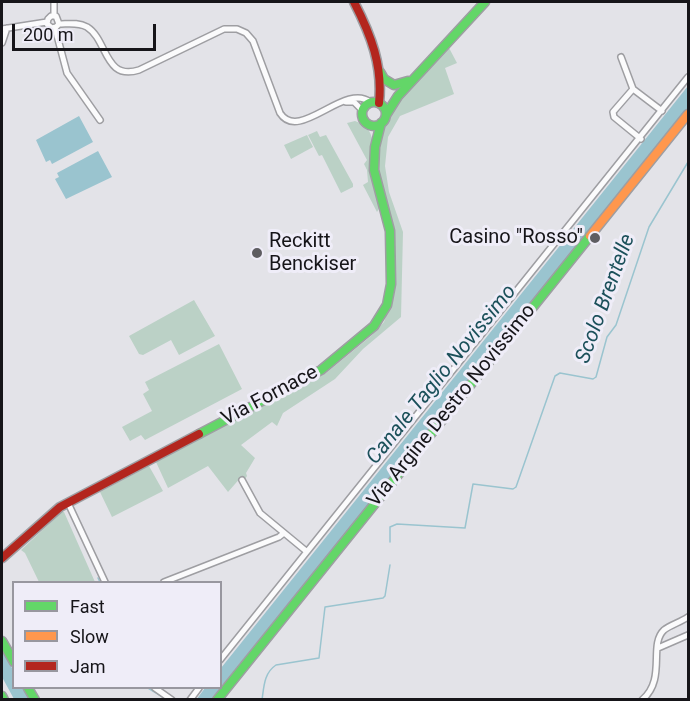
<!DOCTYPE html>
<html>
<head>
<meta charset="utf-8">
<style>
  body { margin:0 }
  #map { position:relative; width:690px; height:701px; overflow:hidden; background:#e3e3e8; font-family:Roboto,sans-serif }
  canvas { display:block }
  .frame { position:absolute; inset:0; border:3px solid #161519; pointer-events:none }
  .legend { position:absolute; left:12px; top:581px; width:210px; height:108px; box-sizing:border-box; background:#efedf8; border:2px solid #98979f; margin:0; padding:8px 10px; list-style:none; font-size:18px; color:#161519 }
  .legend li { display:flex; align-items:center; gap:12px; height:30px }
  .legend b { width:30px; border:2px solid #98979f }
  .scale { position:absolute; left:12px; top:24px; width:144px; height:27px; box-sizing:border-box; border:3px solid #161519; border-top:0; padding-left:8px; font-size:18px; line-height:21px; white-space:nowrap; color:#161519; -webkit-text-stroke:4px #efedf8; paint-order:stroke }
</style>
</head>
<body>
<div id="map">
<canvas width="690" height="701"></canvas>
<div class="frame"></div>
<ul class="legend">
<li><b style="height:8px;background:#63d668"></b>Fast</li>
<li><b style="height:8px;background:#ff974d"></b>Slow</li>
<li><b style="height:8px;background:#b3261e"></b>Jam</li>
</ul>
<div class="scale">200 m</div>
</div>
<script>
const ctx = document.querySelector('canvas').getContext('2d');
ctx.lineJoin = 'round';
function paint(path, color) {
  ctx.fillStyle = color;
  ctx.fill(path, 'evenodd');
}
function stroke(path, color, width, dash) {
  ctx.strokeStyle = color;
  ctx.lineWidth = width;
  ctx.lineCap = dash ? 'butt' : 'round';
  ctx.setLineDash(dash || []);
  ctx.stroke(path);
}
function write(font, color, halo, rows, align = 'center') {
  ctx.font = font + ' Roboto,sans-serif';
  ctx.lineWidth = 6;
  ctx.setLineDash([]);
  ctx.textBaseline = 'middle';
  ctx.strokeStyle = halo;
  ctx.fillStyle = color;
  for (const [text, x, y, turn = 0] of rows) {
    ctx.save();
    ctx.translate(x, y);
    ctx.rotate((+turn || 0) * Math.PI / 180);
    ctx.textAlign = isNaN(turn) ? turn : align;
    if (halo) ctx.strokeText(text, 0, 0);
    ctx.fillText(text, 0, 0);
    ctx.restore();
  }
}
paint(new Path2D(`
  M448,46L457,63L445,68L454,94L400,116L388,137L385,166L389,192L403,232L401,317L363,349L335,379L283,413L277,426L272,422L241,445L255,458L246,473L247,476L245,479L242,476L228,492L208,466L168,488L156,462L326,373L371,336L384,322L390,304L394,246L378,179L377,157L382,129L398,103Z
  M355,121C382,129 370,158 372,179C373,189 377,198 380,207L377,212L363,185L368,182L367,170L364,164L367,160L347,123Z
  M317,131L320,137L326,135L353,184V187L341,193L322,155L319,156L308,135Z
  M307,135L313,147L291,159L284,145Z
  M194,300L215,336L179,355L171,340L143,355L139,354L129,336Z
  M219,344L242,389L145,440L141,435L130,441L122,427L152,411L143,394L149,390L145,382Z
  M149,466L163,491L112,517L100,492Z
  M62,512H64L95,582H39L25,553L21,550Z`), '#bbd1c6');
paint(new Path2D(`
  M688,86V109L211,699L196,700L205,688H220L221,668Z
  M79,116L93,142L52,164L50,160L46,162L36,140Z
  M98,151L112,177L66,199L55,179L59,177L57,173Z
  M2,649L13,670L14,688H24L30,699H14L2,677Z`), '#9ac4cf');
stroke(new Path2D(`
  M390,542V527L397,524L465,528L473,484L513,489L516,487L555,376L560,373L593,379L596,377L607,337L616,325L649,227L688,162
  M98,578L100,582
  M148,688L166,699
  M262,700C264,686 264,673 276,665L319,658L325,607L383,598L385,596L390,565`), '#9ac4cf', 1.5);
const street = new Path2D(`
  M54,2V16
  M59,24L56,16H51L48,19L47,24L52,28L56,27L59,24C68,24 78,22 87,27C108,40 104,81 139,70L224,29H237L246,33L253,41L280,113C299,143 345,82 370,102
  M55,28L67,73L100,120
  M2,29L47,22
  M2,43L7,28
  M621,57L633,89
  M346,102H354L362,110
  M641,139L614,117L613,112L633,89L662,111
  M242,480L260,513L306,551
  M68,503L105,582
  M164,582L279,537L284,533
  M658,648L688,635
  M220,660L688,77
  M155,688L172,700
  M190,700L199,688
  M642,700C667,679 648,645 664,630C670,625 681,622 688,617`);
const fast = new Path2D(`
  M380,72L384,79L394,85L408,81
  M362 114a12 12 0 1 1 24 0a12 12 0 1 1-24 0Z
  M386,115L398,96L485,2
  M199,434L321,370L374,326L387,305L391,284L390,231L374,170L375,147L381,123
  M2,641L14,662
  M28,688L35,700
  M2,696L4,700
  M217,700L590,236`);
const slow = new Path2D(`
  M590,236L688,114`);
const jam = new Path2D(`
  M354,2C371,35 383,66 379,103
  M2,558L60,507L199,434`);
stroke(street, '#9e9ea2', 8);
stroke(fast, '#9e9ea2', 11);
stroke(slow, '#9e9ea2', 11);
stroke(jam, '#9e9ea2', 11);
stroke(street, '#fbfbfc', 5);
stroke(fast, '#63d668', 8);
stroke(slow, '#ff974d', 8);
stroke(jam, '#b3261e', 8);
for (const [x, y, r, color] of [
  [595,238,6,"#5e5d61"],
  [257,253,6,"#5e5d61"]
]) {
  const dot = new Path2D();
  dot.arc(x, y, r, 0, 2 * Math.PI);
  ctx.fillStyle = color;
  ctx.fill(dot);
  stroke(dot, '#efedf8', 2);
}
write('20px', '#161519', '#efedf8', [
  ["Casino \"Rosso\"",583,238],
  ["Reckitt",269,242,"left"],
  ["Benckiser",269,265,"left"]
], 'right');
write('20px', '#161519', '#efedf8', [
  ["Via Fornace",270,396,-28],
  ["Via Argine Destro Novissimo",452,406,-51]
]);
write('italic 21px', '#1b505a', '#efedf8', [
  ["Scolo Brentelle",606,299,-70],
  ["Canale Taglio Novissimo",442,375,-51]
]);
</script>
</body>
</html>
